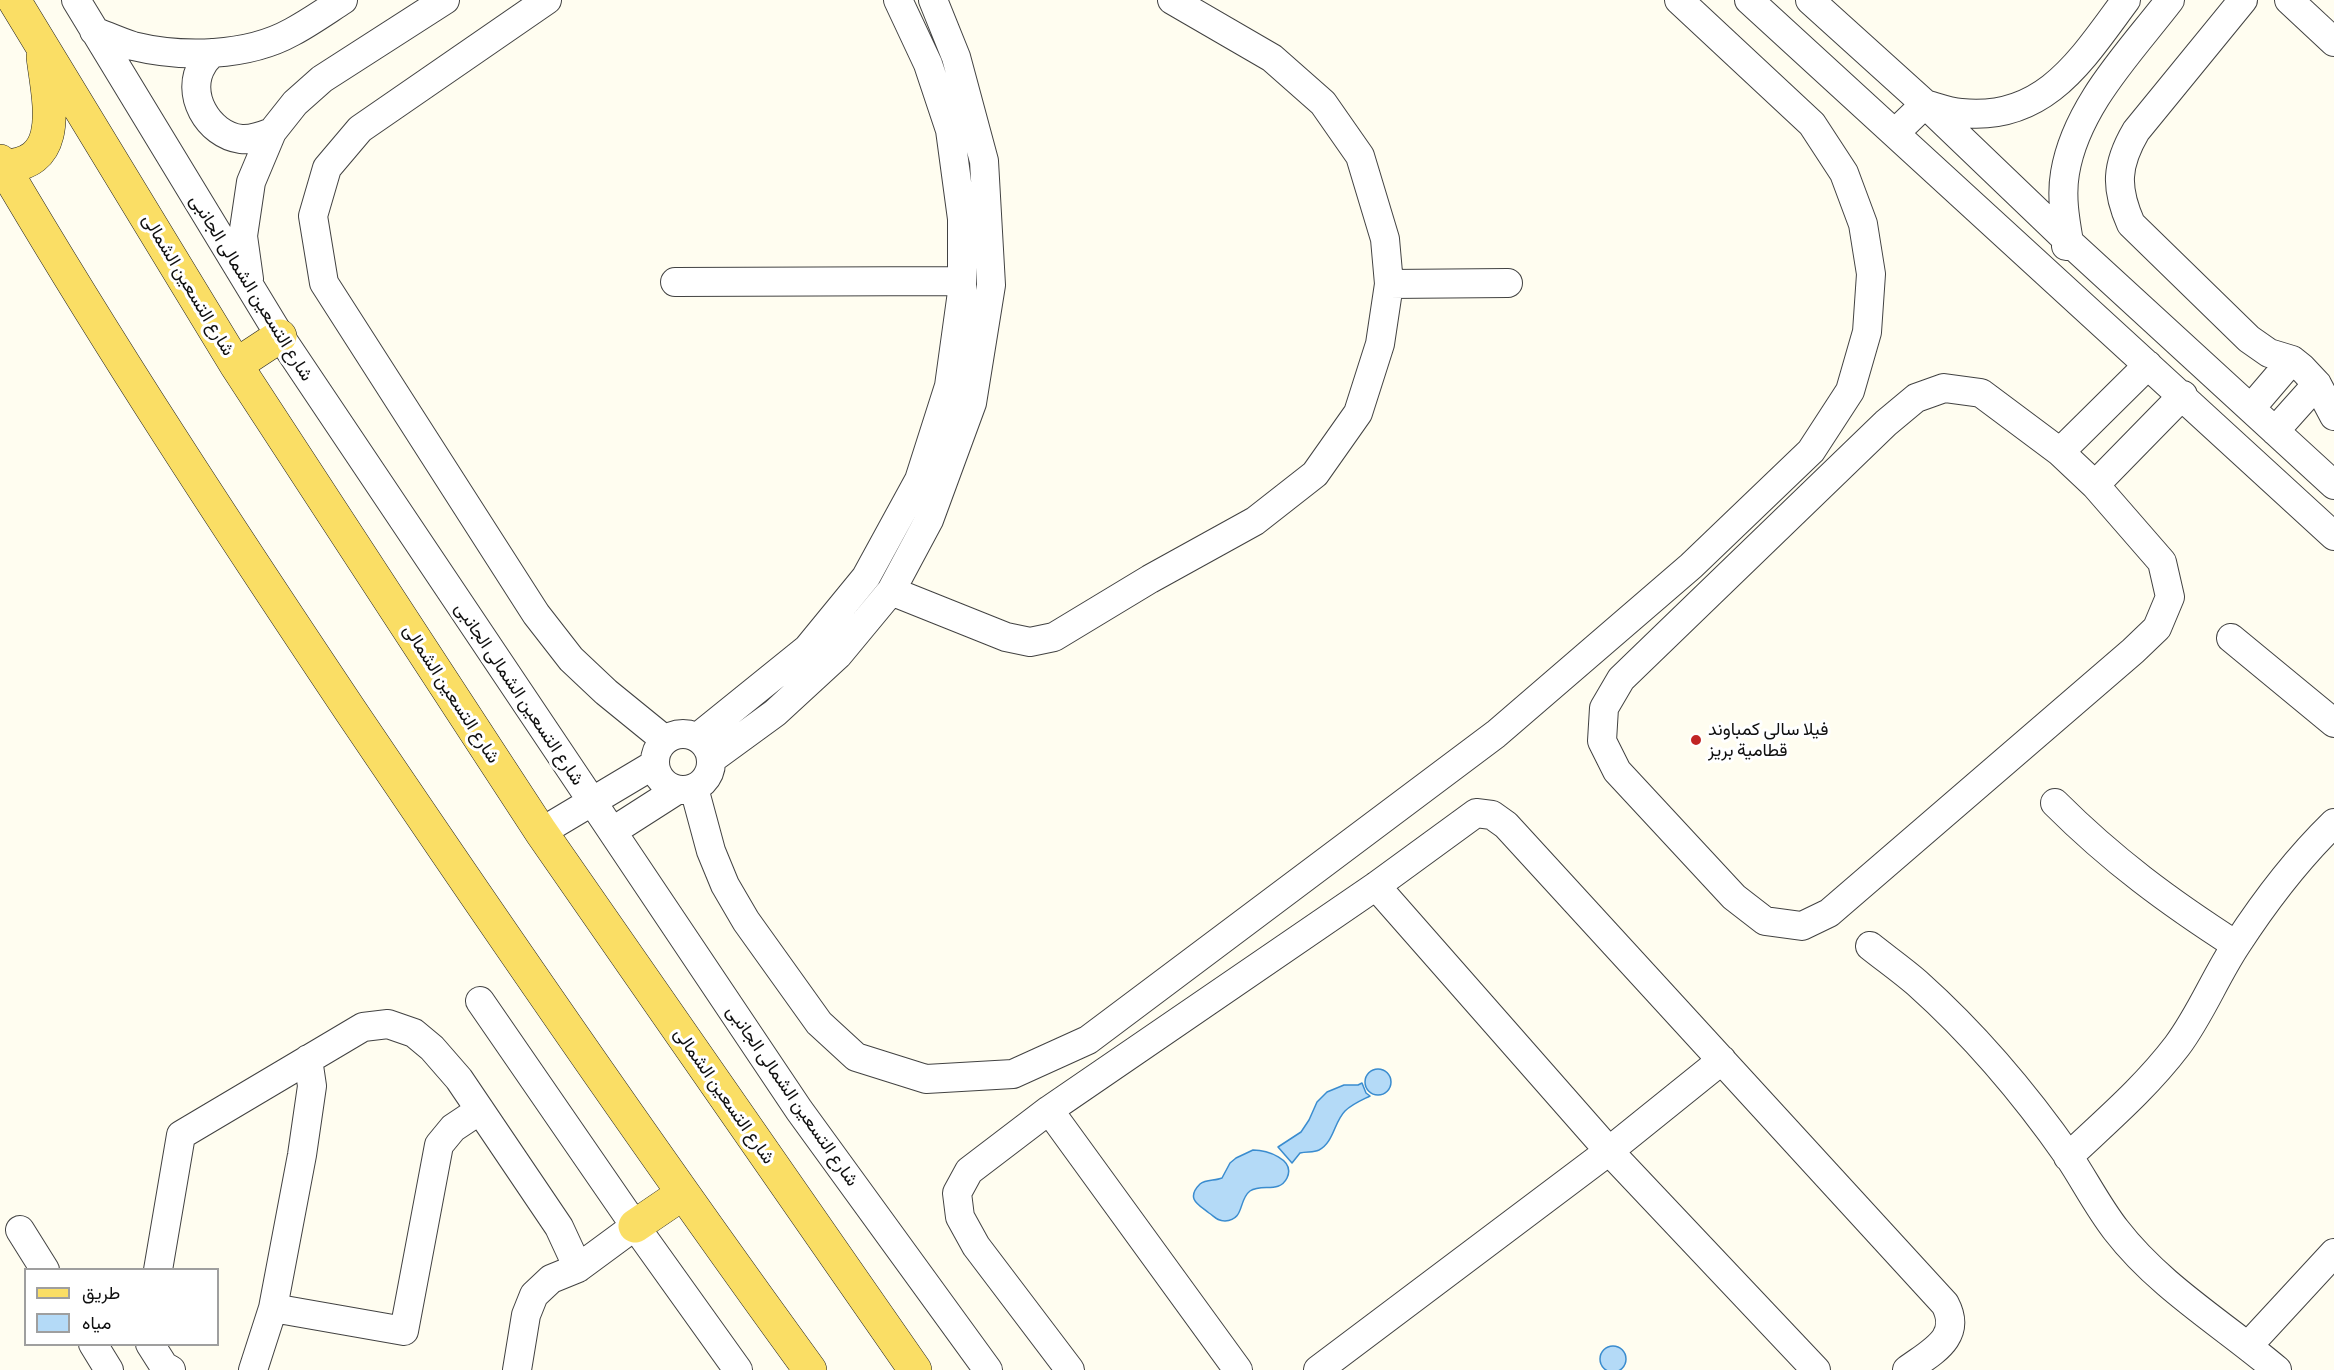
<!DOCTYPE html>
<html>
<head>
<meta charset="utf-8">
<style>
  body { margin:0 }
  #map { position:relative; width:2334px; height:1370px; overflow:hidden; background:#fffdf0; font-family:Literata,Vazirmatn,serif }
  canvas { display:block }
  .legend { position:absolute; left:24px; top:1268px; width:195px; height:78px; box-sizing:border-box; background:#fff; border:2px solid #9f9f9f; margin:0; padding:8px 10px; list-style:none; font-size:18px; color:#0f0f0f }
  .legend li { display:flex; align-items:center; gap:12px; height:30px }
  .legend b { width:30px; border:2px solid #9f9f9f }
</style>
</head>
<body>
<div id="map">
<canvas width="2334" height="1370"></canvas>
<ul class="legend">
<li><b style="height:8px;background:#fade65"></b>طريق</li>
<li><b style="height:16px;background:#b4daf7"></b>مياه</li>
</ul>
</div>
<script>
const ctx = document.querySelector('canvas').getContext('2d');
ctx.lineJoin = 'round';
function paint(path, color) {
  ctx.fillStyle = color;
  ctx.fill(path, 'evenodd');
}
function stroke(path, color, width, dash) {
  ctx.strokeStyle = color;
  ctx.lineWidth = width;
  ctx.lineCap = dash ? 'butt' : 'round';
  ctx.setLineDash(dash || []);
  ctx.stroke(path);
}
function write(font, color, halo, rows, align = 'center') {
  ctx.font = font + ' Literata,Vazirmatn,serif';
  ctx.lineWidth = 6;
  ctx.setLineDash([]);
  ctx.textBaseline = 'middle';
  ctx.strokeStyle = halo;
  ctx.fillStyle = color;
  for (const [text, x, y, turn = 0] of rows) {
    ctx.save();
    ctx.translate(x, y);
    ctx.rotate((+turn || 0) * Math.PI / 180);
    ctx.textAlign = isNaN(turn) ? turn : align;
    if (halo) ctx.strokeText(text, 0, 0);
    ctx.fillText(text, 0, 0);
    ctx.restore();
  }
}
const water = new Path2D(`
  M1365 1082a13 13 0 1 1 26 0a13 13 0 1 1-26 0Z
  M1362,1083L1366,1093L1370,1096C1362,1100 1352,1104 1345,1111C1334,1122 1334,1142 1319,1150C1313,1153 1307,1151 1300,1153L1292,1163L1278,1147L1301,1132L1309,1120L1317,1102L1327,1092L1344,1085H1358Z
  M1253,1150C1266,1150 1296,1159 1287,1178C1279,1194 1262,1183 1250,1191C1238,1200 1245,1220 1225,1221C1217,1221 1215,1217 1209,1213C1199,1205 1185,1199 1200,1184C1206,1179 1215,1181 1222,1178L1230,1163L1236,1158Z
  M1600 1359a13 13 0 1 1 26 0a13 13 0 1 1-26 0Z`);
paint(water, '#b4daf7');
stroke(water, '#3a8ccf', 1.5);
const minor = new Path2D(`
  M76,0L280,336L799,1110L988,1370
  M547,0L360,129L327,168L313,216L324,283L536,614L571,659L606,692L665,740
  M1749,0L2334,536
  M1810,0L1925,104L2069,242L2334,485
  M2243,0L2136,131C2116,165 2115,188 2131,224L2249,339L2269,353L2292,360L2302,368L2317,384L2334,416
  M2289,0L2334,42
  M94,31C107,36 120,42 133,46C182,58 247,57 292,32C309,23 326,11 343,0
  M212,53C209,57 205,60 203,64C184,93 208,135 241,139C252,140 262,136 272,132
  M1895,133L1925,104C1936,107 1949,112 1961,113C2045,122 2082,59 2126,0
  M2066,246L2069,242C2065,219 2061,196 2065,173C2076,106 2131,51 2170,0
  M249,279L243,236L251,182L272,132L295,103L322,79L445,0
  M675,282L962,281
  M1389,284L1508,283
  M1944,388L1981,393L2060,452L2095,485L2162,562L2170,597L2157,628L2133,651L1829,913L1802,926L1765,921L1734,897L1617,771L1602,741L1604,708L1621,679L1886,423L1916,398Z
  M2251,408L2292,360
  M2275,431L2317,384
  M2060,452L2148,365
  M2095,485L2183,395
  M891,591L1006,637L1030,642L1054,637L1150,579L1255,521L1315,474L1358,413L1380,344L1389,284L1385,239L1360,156L1323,103L1272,58L1172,0
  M2231,638L2334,723
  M655 762a28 28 0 1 1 56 0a28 28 0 1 1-56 0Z
  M698,737L807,649L866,577L919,480L949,386L962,292V219L950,130L928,64L898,0
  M712,759L775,713L838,655L891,591L929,520L972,403L991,285L984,161L956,57L933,0
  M694,788L711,851L725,885L746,921L819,1023L856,1057L926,1079L1013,1074L1088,1040L1496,734L1691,566L1811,451L1850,391L1867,332L1871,274L1863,224L1844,173L1812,124L1679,0
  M2055,803C2112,860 2169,902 2236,945
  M613,831L677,790
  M541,832L655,764
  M1376,886L1609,1151L1816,1370
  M1870,946C1885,958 1902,970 1917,983C1974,1034 2025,1094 2069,1157C2085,1181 2098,1207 2116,1230C2160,1287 2223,1324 2277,1370
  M480,1001L635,1226L738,1370
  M1049,1110L1238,1370
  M2068,1157C2106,1121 2145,1088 2177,1046C2201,1014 2215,977 2237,944C2265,901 2297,859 2334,823
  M20,1230L45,1270
  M158,1270L181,1135L363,1027L388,1024L414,1033L432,1048L459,1079L559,1227L578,1268
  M273,1308L404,1331L439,1145L453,1128L480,1110
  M93,1344L109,1370
  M150,1344L164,1366L171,1370
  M2248,1346L2334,1253
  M253,1370L273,1308L302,1155L312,1086L308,1059
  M517,1370L526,1315L534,1295L551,1279L578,1268L635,1226
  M1070,1370L976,1246L960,1217L957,1193L969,1171L1049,1110L1376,886L1476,813L1492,815L1506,825L1945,1304C1963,1338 1931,1352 1907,1370
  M1318,1370L1609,1151L1722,1060`);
const major = new Path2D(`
  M14,0L236,365L541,832L915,1370
  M0,161C110,348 229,529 350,710C500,932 652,1153 810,1370
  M3,166C66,165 48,99 43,57
  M236,365L280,336
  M635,1226L682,1194`);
stroke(minor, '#424242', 30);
stroke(major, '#202020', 34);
stroke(minor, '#fff', 28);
stroke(major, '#fade65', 33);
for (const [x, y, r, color] of [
  [1696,740,6,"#c12524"]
]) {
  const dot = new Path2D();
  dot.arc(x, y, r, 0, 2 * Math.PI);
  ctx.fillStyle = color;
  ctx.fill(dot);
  stroke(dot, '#fff', 2);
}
write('18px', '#0f0f0f', '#fff', [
  ["شارع التسعين الشمالى",188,285,59],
  ["شارع التسعين الشمالى الجانبى",251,288,58],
  ["شارع التسعين الشمالى",451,694,57],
  ["شارع التسعين الشمالى الجانبى",519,694,56],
  ["شارع التسعين الشمالى",724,1096,55],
  ["شارع التسعين الشمالى الجانبى",792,1096,55]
]);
write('18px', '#0f0f0f', '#fff', [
  ["فيلا سالى كمباوند",1708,730],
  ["قطامية بريز",1708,751]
], 'left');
</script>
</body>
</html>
